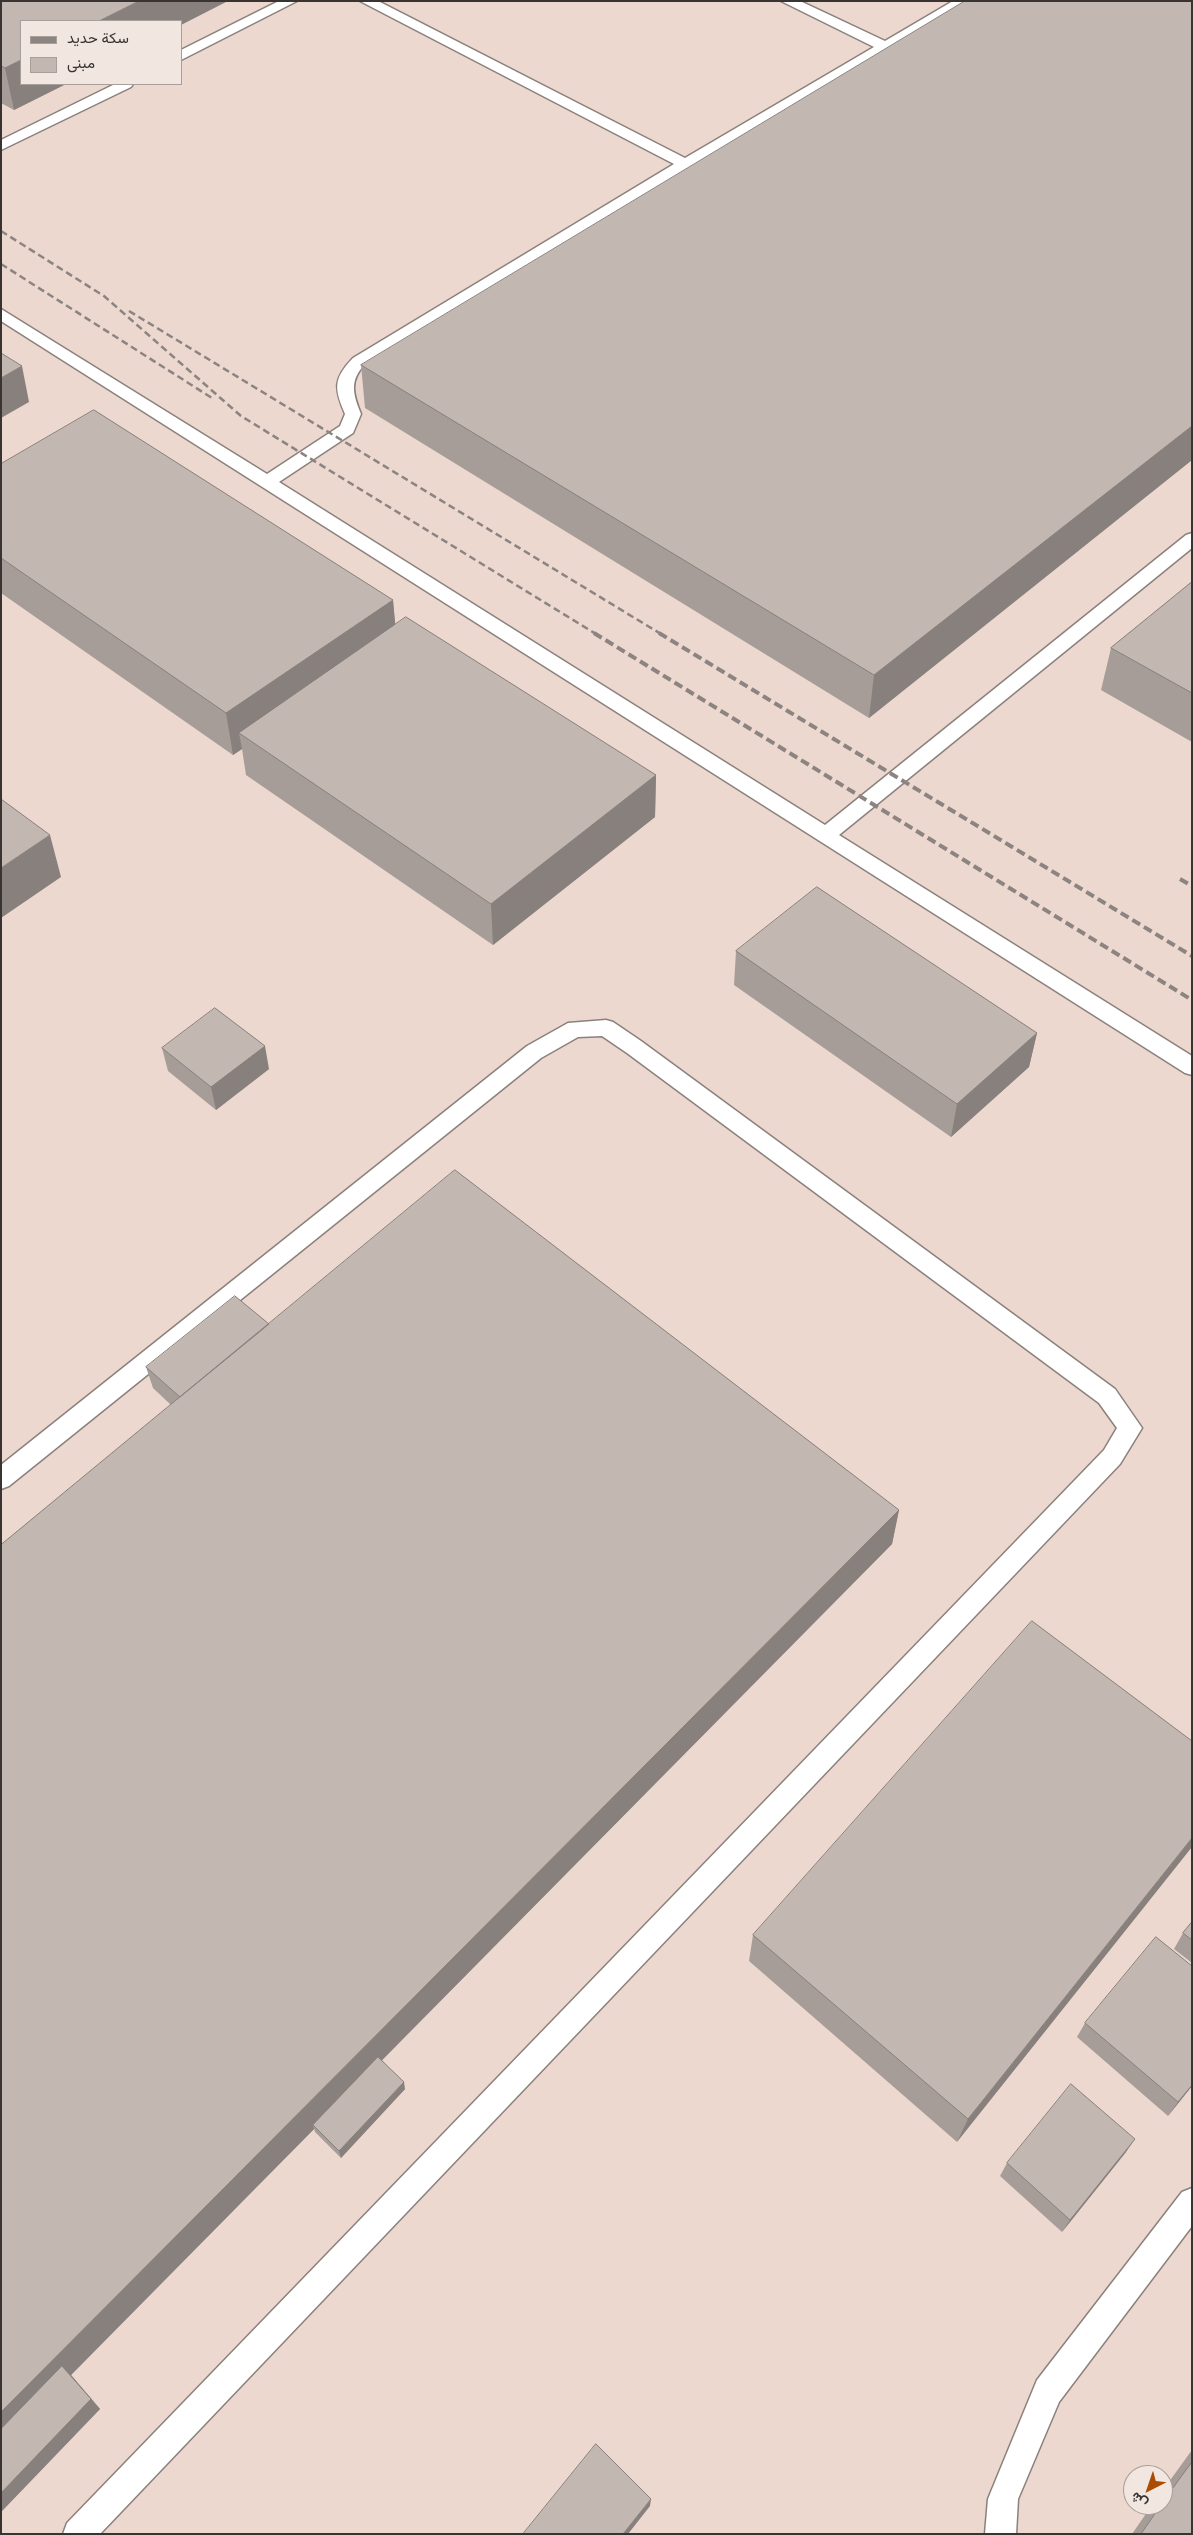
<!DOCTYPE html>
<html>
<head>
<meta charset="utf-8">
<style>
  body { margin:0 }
  #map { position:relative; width:1193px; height:2535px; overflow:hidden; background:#f1e6e0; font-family:Mulish,Vazirmatn,sans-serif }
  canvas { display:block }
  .frame { position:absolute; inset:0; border:2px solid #393432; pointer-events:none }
  .legend { position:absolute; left:20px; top:20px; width:162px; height:65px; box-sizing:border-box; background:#f1e6e0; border:1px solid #a79f9a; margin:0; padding:6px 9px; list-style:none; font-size:15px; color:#393432 }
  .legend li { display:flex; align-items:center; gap:10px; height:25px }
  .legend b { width:25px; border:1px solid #a79f9a }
  .north { position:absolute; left:1123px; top:2465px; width:50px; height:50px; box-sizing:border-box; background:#f1e6e0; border:1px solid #a79f9a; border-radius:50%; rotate:221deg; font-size:14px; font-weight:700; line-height:20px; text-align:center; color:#393432 }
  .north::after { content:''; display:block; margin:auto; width:18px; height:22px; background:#ac4b02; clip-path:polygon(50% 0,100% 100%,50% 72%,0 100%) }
</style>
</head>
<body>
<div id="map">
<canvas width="1193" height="2535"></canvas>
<div class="frame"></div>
<ul class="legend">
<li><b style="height:6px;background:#8c8480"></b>سكة حديد</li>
<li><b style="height:14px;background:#c2b7b1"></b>مبنى</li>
</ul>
<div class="north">ش</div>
</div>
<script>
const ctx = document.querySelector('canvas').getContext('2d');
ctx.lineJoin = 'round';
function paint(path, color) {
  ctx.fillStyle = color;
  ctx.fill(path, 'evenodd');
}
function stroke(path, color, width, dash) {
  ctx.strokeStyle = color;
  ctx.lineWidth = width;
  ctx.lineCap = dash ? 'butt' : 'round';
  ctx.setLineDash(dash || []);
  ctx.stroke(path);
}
paint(new Path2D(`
  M1,1H1192V2534H1ZM21,21H181V84H21ZM1133,2475H1163V2505H1133Z`), '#ecd8cf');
const service = new Path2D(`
  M279,1H297L181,60V50Z
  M360,1H378L685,158L874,47L781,1H800L885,41L953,1H970L365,364C349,381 353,394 361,414L353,433L279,482L825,825L1186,535L1192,533V548L839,835L1192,1056V1075L1185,1073L1,321V309L267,474L340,426L345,414C334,388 333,379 353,358L674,164Z
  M115,84H133L131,87L1,150V140Z
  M606,1020L613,1022L641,1041L1115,1389L1142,1428L1120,1464L100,2534H63L67,2523L1104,1450L1117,1428L1099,1403L627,1053L602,1036L578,1037L541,1058L9,1486L1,1489V1465L527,1046L568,1023Z
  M1192,2188V2226L1059,2402L1018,2499L1016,2534H985L988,2499L1037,2380L1182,2192Z`);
stroke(service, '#8b817c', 3);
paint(service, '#fff');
stroke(new Path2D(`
  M1,231L104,296L241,416L596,634
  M1,264L212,398
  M129,311L661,634`), '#8c8480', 2.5, [7, 4]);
stroke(new Path2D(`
  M594,633L1192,1000
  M659,633L1192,956
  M1180,879L1192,886`), '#8c8480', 4, [9, 4.5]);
paint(new Path2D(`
  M1,1L21,84H66L14,110L1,103Z
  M1192,1V460L869,718L365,408L361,365Z
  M1,464L393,600L395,625L656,775L655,817L493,945L246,775L242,749L233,755L1,593Z
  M1192,582V742L1101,690L1111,648Z
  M736,951L1037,1033L1029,1067L951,1137L734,985Z
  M162,1048L269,1069L216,1110L168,1071Z
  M269,1324L899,1510L892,1544L382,2060L405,2089L341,2158L315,2132L314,2129L71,2375L100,2409L1,2512V1545L171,1405L153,1388L146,1367Z
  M1192,1741L957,2142L749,1961L753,1935Z
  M1192,1922V1963L1174,1949L1183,1933Z
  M1192,1966V2086L1168,2116L1077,2037L1085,2023Z
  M1126,2152L1062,2232L1000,2176L1007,2163Z
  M1192,2450V2534H1132L1152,2505H1163V2490Z`), '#a79d98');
paint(new Path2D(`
  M139,1H228L181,25V21H99Z
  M21,60V84H66L14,110L5,68Z
  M22,366L29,402L1,418V378Z
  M1192,426V460L869,718L874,675Z
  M393,600L397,643L239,733L242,749L233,755L226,713Z
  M656,775L655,817L493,945L491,904Z
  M50,835L61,877L1,918V868Z
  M1037,1033L1029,1067L951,1137L957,1104Z
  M265,1046L269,1069L216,1110L211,1087Z
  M899,1510L892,1544L316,2127L313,2125L314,2129L71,2375L100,2409L1,2512V2412Z
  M1192,1838V1847L957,2142L968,2119Z
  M404,2082L405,2089L341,2158L339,2151Z
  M1192,2085V2086L1168,2116L1178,2102Z
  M1135,2139L1126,2152L1062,2232L1070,2220Z
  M651,2499L650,2506L628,2534H623Z`), '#88807c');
const building = new Path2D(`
  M1,1H139L99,21H21V60L5,68L1,66Z
  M965,1H1192V426L874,675L361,365Z
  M1,353L22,366L1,378Z
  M94,410L393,600L226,713L1,558V464Z
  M1192,582V693L1111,648Z
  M406,617L656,775L491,904L239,733Z
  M1,799L50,835L1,868Z
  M817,887L1037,1033L957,1104L736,951Z
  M215,1008L265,1046L211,1087L162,1048Z
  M455,1170L899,1510L1,2412V1545Z
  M235,1296L269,1324L180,1397L146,1367Z
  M1032,1621L1192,1741V1838L968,2119L753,1935Z
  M1192,1922V1940L1183,1933Z
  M1156,1937L1192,1966V2085L1178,2102L1085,2023Z
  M378,2057L404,2082L339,2151L313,2125Z
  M1071,2084L1135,2139L1070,2220L1007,2163Z
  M62,2366L91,2399L1,2493V2429Z
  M596,2444L651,2499L623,2534H523Z
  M1192,2462V2534H1141L1161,2505H1163V2502Z`);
paint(building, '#c2b7b1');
stroke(building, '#88807c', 1);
</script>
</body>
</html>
